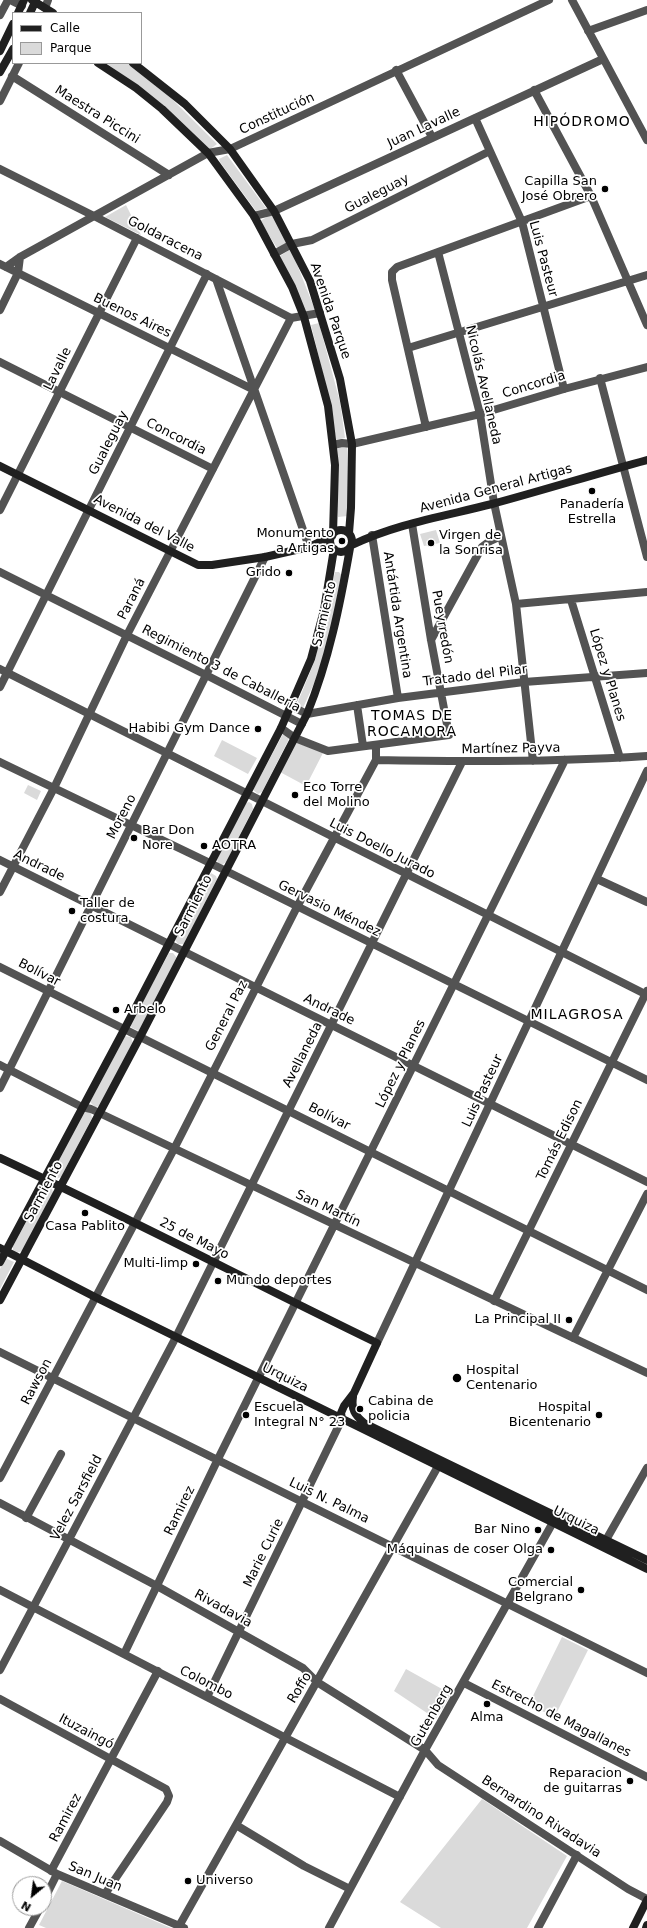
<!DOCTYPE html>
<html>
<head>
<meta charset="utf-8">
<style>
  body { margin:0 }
  #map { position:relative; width:647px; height:1928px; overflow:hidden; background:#fff; font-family:"DejaVu Sans",sans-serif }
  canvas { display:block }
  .legend { position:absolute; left:12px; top:12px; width:130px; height:52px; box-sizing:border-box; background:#fff; border:1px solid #999; margin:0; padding:5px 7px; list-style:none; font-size:12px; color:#000 }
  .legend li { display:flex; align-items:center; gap:8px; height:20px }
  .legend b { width:20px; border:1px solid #999 }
  .north { position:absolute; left:12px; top:1876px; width:40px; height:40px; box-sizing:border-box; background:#fff; border:1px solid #999; border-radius:50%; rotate:209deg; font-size:11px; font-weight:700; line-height:16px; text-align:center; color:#000 }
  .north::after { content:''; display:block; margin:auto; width:14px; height:18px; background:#000; clip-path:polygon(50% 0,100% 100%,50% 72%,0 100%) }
</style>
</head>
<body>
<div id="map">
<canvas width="647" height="1928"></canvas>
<ul class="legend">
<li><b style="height:5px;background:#202020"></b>Calle</li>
<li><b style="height:11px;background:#dadada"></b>Parque</li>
</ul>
<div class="north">N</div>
</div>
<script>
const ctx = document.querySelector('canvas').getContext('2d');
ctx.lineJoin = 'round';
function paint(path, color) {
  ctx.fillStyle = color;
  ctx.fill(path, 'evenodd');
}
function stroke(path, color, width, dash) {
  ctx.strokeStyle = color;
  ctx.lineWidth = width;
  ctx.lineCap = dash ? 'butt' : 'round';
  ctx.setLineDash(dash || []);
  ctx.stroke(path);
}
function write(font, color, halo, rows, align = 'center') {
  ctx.font = font + ' "DejaVu Sans",sans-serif';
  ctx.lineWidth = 3.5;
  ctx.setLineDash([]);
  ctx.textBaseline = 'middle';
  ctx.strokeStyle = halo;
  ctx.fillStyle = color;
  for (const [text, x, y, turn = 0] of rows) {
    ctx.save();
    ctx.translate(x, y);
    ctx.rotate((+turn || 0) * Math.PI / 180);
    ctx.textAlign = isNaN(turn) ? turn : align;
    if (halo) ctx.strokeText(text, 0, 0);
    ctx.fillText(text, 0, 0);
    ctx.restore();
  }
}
paint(new Path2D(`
  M106,63H128L170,97L217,144L209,150L164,106Z
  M227,155L266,208L256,211L220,162L219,159Z
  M126,205L141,235L105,217Z
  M272,214L287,243L277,248L260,221Z
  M291,249L315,310L306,313L280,256Z
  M319,323L340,402L345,438L336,440L330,402L311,325Z
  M347,445L348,516L338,517L336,448Z
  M436,530L440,543L424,546L420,534Z
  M335,572H339L342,576L323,663L303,708L297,704L315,660Z
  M283,734L289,737L288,741L262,792L258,794L253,790Z
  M222,740L257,758L248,774L214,756Z
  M295,742L325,749L306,786L280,772Z
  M28,785L41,791L37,800L24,793Z
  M249,802L252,804L253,809L226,862L222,865L218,863L217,859L246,803Z
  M211,873L216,876L217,879L184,944H178L175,940Z
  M169,953H173L177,958L139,1031L132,1028L130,1025Z
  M125,1036L131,1037L133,1043L100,1106L95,1107L90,1102Z
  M84,1111L91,1113L92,1118L61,1177L56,1179L51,1173Z
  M46,1186L52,1188L53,1193L22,1251L17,1253L13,1250V1246Z
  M5,1258L14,1262L0,1289V1269Z
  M562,1637L588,1650L555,1716L528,1706Z
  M406,1669L451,1694L436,1719L394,1691Z
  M482,1799L567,1856L527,1928H441L400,1902Z
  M62,1881L171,1928H46L39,1925Z`), '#dadada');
stroke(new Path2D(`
  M10,0L22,6
  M572,0L647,140
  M45,8L48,0
  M0,15L8,0
  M588,31L647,10
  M396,70L432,137
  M12,76L169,175
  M534,90L591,196L647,325
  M0,101L19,63
  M475,118L522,222L564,389
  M0,169L94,216L291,318L320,313
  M254,216L274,211L603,59
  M438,252L480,414L494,503L516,604L533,761
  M274,254L292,244L312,240L490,151
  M0,264L254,390
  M6,267L20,257L208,153L230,149L549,0
  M216,279L309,547
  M0,310L18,273L20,257
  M408,348L647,275
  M0,362L213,469
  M600,378L647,557
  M426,427L392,280V272L397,267L591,196
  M333,445L342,443L352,444L480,414L564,389L647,367
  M0,510L137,238
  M372,535L398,698
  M0,572L206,675L302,724
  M571,600L620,758
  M516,604L647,592
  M431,640L482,547L490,541L501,536
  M0,669L647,995
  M0,687L207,274
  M357,705L363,746
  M291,706L307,714L398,698L524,682L647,673
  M281,728L295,738L328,751L449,735L431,640L412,524
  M376,760C467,762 557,762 647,756
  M0,762L210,863L647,1080
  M0,860L647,1182
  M597,879L647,902
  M0,892L54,788L127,635L291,318
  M0,967L647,1290
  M0,1065L82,1107L91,1109L647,1373
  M0,1088L265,557
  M494,1301L647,991
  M573,1338L647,1194
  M377,1343L647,771
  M0,1352L647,1673
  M0,1478L174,1149L297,907L376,760V745
  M0,1503L157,1586L303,1668L317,1682L425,1750L438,1765L628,1889L647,1899
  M26,1518L61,1454
  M606,1540L647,1468
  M0,1590L400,1797
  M124,1654L218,1459L565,760
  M0,1670L176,1337L462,762
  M464,1683L647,1777
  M207,1697L342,1419
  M0,1699L166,1789L169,1796L167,1802L105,1894
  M236,1825L304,1866L350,1889
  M0,1841L57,1874L184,1928
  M51,1871L158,1671
  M44,1900L57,1874
  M29,1928L40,1908
  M178,1928L441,1461
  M329,1928L425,1750L556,1517
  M538,1928L577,1855`), '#535353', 8);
stroke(new Path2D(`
  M32,0L53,13
  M18,13L24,0
  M30,13L36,0
  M0,51L13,24
  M98,63L136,88L162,109L208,153L254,216L292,287L304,317L328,406L335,465L333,534
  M133,63L185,104L230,149L274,211L310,281L340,379L352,444L351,508L349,533
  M0,72L13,49
  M0,466L198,565H212L265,557L309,547L332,536
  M330 541a11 11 0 1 1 22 0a11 11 0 1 1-22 0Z
  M352,545C395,524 445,516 492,504C544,490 595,474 647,460
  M310,547L333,549
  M0,1158C127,1217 251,1282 377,1343L354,1393L344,1406L341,1413L342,1419
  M0,1248L95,1297L647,1569
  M0,1262L124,1030L281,728L311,659L324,610L334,549
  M0,1300L140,1037L307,714C329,660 340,605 350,548
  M353,1397C351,1410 355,1415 364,1423L647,1560
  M633,1928L647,1900
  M646,1928L647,1925`), '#202020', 8);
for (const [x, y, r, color] of [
  [605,189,4,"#000"],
  [592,491,4,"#000"],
  [342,541,4,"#000"],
  [431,543,4,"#000"],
  [289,573,4,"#000"],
  [258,729,4,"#000"],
  [295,795,4,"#000"],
  [134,838,4,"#000"],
  [204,846,4,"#000"],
  [72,911,4,"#000"],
  [116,1010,4,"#000"],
  [85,1213,4,"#000"],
  [196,1264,4,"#000"],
  [218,1281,4,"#000"],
  [569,1320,4,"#000"],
  [457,1378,5,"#000"],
  [360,1409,4,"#000"],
  [246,1415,4,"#000"],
  [599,1415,4,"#000"],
  [538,1530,4,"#000"],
  [551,1550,4,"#000"],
  [581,1590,4,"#000"],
  [487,1704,4,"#000"],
  [630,1781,4,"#000"],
  [188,1881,4,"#000"]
]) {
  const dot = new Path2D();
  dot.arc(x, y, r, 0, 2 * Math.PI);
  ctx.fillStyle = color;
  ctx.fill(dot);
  stroke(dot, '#fff', 1.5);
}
write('13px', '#000', '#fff', [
  ["Constitución",277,114,-25],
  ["Maestra Piccini",97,115,32],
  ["Juan Lavalle",424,128,-25],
  ["Gualeguay",377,194,-27],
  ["Goldaracena",165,239,27],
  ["Luis Pasteur",543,259,75],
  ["Avenida Parque",330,311,71],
  ["Buenos Aires",132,316,26],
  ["Lavalle",58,369,-64],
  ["Nicolás Avellaneda",483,385,77],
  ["Concordia",534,385,-17],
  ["Concordia",176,437,27],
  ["Gualeguay",109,443,-63],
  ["Avenida General Artigas",496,489,-15],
  ["Avenida del Valle",144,524,27],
  ["Paraná",132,599,-63],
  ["Sarmiento",325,614,-77],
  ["Antártida Argentina",397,615,81],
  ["Pueyrredón",442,627,80],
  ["Regimiento 3 de Caballería",221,669,27],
  ["López y Planes",607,675,73],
  ["Tratado del Pilar",475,676,-7],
  ["Martínez Payva",511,749,-1],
  ["Moreno",122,817,-63],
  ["Luis Doello Jurado",382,849,27],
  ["Andrade",39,866,26],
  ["Sarmiento",194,906,-63],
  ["Gervasio Méndez",329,909,26],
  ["Bolívar",39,973,27],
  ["Andrade",329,1010,26],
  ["General Paz",227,1016,-63],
  ["Avellaneda",303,1055,-63],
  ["López y Planes",401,1064,-64],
  ["Luis Pasteur",483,1091,-65],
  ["Bolívar",329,1117,27],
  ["Tomás Edison",560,1140,-64],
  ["Sarmiento",44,1192,-62],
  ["San Martín",328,1209,25],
  ["25 de Mayo",194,1239,27],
  ["Urquiza",285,1378,26],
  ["Rawson",37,1382,-62],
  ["Velez Sarsfield",77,1498,-62],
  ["Luis N. Palma",329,1501,26],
  ["Ramirez",180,1511,-64],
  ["Urquiza",576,1521,26],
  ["Marie Curie",264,1553,-64],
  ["Rivadavia",223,1609,29],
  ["Colombo",206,1683,27],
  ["Roffo",300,1688,-59],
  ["Gutenberg",432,1716,-60],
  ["Estrecho de Magallanes",561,1719,27],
  ["Ituzaingó",86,1732,28],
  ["Bernardino Rivadavia",541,1817,33],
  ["Ramirez",66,1818,-62],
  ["San Juan",95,1877,23]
]);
write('13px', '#000', '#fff', [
  ["Capilla San",597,182],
  ["José Obrero",597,197],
  ["Panadería",592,505,"center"],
  ["Estrella",592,520,"center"],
  ["Monumento",334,534],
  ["a Artigas",334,549],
  ["Virgen de",439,536,"left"],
  ["la Sonrisa",439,551,"left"],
  ["Grido",281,573],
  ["Habibi Gym Dance",250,729],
  ["Eco Torre",303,788,"left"],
  ["del Molino",303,803,"left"],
  ["Bar Don",142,831,"left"],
  ["Nore",142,846,"left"],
  ["AOTRA",212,846,"left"],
  ["Taller de",80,904,"left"],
  ["costura",80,919,"left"],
  ["Arbelo",124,1010,"left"],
  ["Casa Pablito",85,1227,"center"],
  ["Multi-limp",188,1264],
  ["Mundo deportes",226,1281,"left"],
  ["La Principal II",561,1320],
  ["Hospital",466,1371,"left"],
  ["Centenario",466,1386,"left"],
  ["Cabina de",368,1402,"left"],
  ["policia",368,1417,"left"],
  ["Escuela",254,1408,"left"],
  ["Integral N° 23",254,1423,"left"],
  ["Hospital",591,1408],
  ["Bicentenario",591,1423],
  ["Bar Nino",530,1530],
  ["Máquinas de coser Olga",543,1550],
  ["Comercial",573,1583],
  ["Belgrano",573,1598],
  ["Alma",487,1718,"center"],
  ["Reparacion",622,1774],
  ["de guitarras",622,1789],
  ["Universo",196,1881,"left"]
], 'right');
ctx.letterSpacing = '1px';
write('14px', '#000', '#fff', [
  ["HIPÓDROMO",582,122],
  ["TOMAS DE",412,716],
  ["ROCAMORA",412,732],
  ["MILAGROSA",577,1015]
]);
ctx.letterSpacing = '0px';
</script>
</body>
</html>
